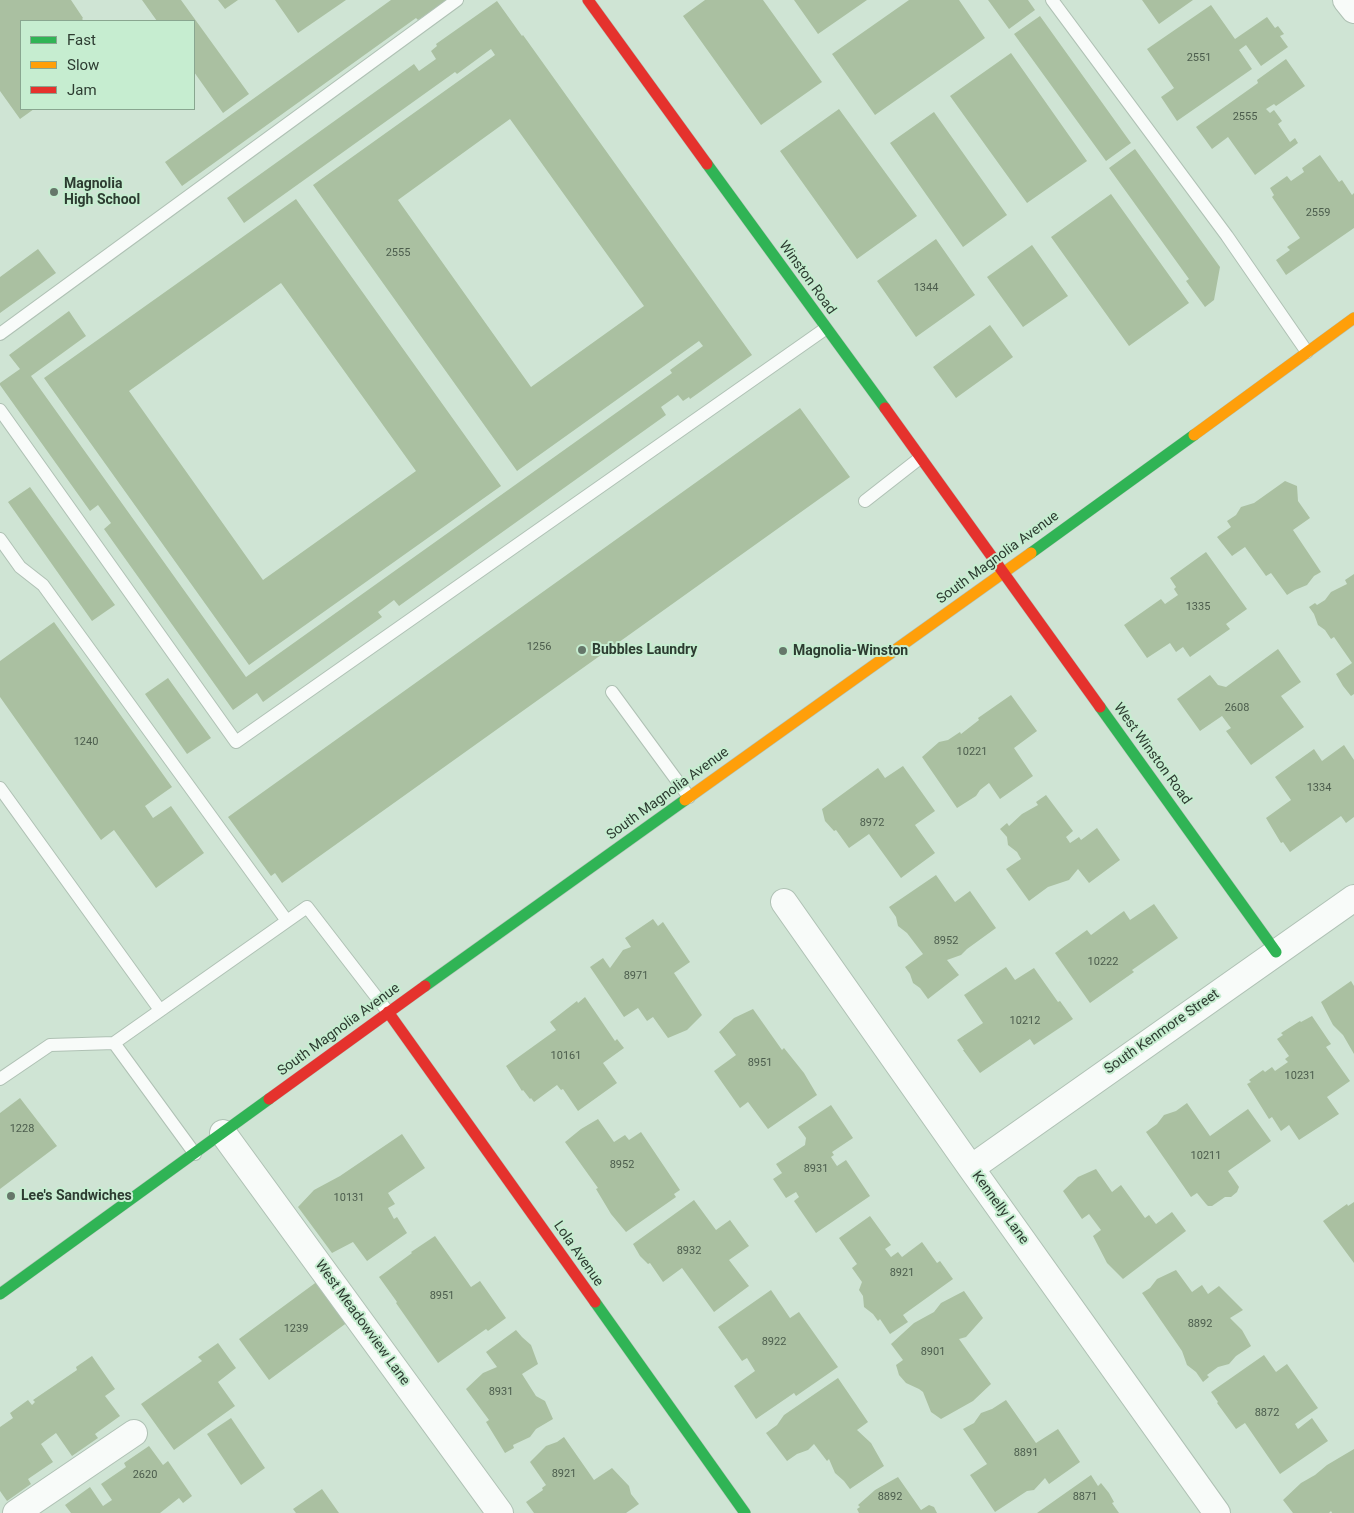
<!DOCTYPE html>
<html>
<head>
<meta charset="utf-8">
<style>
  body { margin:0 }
  #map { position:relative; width:1354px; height:1513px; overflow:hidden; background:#cfe4d4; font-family:Roboto,sans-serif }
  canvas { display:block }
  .legend { position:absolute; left:20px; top:20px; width:175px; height:90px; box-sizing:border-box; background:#c6edd0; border:1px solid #89a690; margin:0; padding:6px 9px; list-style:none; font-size:15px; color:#2d3c31 }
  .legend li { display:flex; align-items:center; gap:10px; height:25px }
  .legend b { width:25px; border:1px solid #89a690 }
</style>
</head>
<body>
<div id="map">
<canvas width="1354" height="1513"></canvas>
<ul class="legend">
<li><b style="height:6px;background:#30b455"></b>Fast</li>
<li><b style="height:6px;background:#ff9f0a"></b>Slow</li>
<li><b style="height:6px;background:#e5322d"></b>Jam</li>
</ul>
</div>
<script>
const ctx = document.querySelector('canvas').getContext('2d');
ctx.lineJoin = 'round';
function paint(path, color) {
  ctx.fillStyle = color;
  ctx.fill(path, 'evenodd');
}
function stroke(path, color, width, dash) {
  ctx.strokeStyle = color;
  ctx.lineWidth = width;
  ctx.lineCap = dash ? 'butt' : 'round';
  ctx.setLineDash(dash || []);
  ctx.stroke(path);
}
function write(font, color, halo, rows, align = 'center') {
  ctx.font = font + ' Roboto,sans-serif';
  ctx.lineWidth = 4;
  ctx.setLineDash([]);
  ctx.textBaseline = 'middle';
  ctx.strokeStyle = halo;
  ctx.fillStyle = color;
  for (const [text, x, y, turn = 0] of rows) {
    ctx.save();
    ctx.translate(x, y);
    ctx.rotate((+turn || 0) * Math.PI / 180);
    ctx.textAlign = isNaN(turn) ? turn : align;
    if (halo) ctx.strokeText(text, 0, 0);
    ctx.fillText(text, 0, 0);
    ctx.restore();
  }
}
paint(new Path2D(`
  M0,0H71L83,18L82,19L84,21H21V109H34L20,119L0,91Z
  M142,0H181L249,94L223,113L194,72V21H157Z
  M218,0H238L225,9Z
  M275,0H346L298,33Z
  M391,0H447L418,20L416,18L182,186L165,162Z
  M705,0H763L822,82L761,125L683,16Z
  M794,0H867L818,34Z
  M909,0H959L985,38L875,115L832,54Z
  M988,0H1028L1035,10L1009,29Z
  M1142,0H1193L1159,24Z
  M497,1L522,36L523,35L752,355L690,399L689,397L683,401L678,395L661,407L666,415L399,606L394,600L378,612L382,617L263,702L257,693L233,710L104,529L111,523L98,505L90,511L0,385V383L20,369L9,355L69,311L86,336L31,376L246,677L672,373L670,370L703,346L699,341L517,471L313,185L495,55L491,49L457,74L455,72L244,223L227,198L414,64L419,71L436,59L431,51L437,46L436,44ZM510,119L644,306L531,387L398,200Z
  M1211,5L1235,39L1267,17L1275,28L1278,26L1284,34L1280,36L1288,47L1261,66L1246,45L1239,50L1252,69L1177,121L1161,97L1174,88L1147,49Z
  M1040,16L1131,143L1106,161L1014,34Z
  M1011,53L1087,161L1027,203L950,96Z
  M1286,59L1305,86L1276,106L1274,104L1266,109L1270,113L1274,110L1282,121L1278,124L1290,142L1295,138L1298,143L1255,175L1228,137L1212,149L1196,127L1258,83L1257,80Z
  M839,109L917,216L857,259L780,151Z
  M934,112L1007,215L963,247L890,143Z
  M1135,149L1220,267L1214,300L1205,307L1186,281L1189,279L1109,168Z
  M1320,155L1339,182L1342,180L1352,195L1354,193V228L1286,275L1276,260L1290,250L1287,247L1300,238L1272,197L1274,195L1270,188L1287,176L1291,181L1304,172L1302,168Z
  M1111,194L1189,303L1129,346L1051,237Z
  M296,199L501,486L249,665L44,378ZM281,283L416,471L263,580L129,391Z
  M936,239L975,295L916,337L877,281Z
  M1032,245L1068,296L1023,327L987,277Z
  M38,249L56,273L0,313V277Z
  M990,325L1013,357L956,398L933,367Z
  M800,408L850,477L282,883L275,873L271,876L228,817Z
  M1285,481L1297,486L1298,501L1310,518L1293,530L1321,572L1314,576L1307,585L1295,590L1287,595L1271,573L1266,576L1245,547L1232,556L1217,537L1231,527L1227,521L1236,515L1241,507L1254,503Z
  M30,487L115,605L92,621L8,502Z
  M1206,552L1247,609L1226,624L1230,629L1190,657L1183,647L1176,652L1170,643L1147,658L1124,625L1161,599L1165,604L1178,595L1174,589L1176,587L1170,578Z
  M1354,574V694L1351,696L1343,686L1336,674L1352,663L1334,637L1331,639L1325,630L1318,625L1314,614L1309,607L1315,603L1317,605L1325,600L1331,592L1347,584L1345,580Z
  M54,622L172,787L145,806L153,818L171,806L204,853L156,888L114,830L101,840L0,697V661Z
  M1278,649L1301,682L1281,696L1304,727L1251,765L1226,731L1231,728L1222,716L1200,731L1177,699L1210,675L1218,685L1226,687Z
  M168,678L211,738L187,754L145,694Z
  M1011,695L1037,731L1014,748L1033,776L1000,799L989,783L980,790L976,796L957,808L922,757L939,742L948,740L960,732L961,734L979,720L978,718Z
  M1344,745L1354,760V817L1346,823L1341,816L1290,852L1283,842L1281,843L1266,818L1291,800L1275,777L1314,749L1322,761Z
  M903,766L935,811L915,825L935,853L901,878L869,834L849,848L836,830L834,831L825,821L822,809L878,768L885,778Z
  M1046,795L1073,831L1066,837L1070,843L1079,837L1081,840L1097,828L1120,860L1089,883L1078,869L1069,880L1048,887L1029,901L1006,869L1021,859L1017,852L1008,845L1007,837L1000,829L1007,823L1009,826L1022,814L1038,805L1036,802Z
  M936,875L955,902L970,891L996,928L967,949L961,955L947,960L959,975L928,999L920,988L913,983L910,974L905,967L923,954L907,933L898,926L896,917L889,907Z
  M1154,904L1178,938L1132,970L1134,972L1090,1003L1055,953L1087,930L1091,935L1124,911L1130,920Z
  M653,919L658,926L663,922L690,962L674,973L702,1015L687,1030L668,1038L653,1017L647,1021L638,1008L624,1017L590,967L603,958L610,968L623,950L631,947L625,938Z
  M1006,967L1015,980L1034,968L1058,1002L1060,1001L1073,1019L1034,1045L1030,1039L980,1073L963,1050H964L957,1040L983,1023L964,995Z
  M1351,981L1354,986V1054L1343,1035L1333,1025L1321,1002Z
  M585,997L615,1041L617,1039L624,1048L603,1063L617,1083L578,1111L563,1089L561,1090L557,1085L534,1102L531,1098L530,1099L523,1090L522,1091L506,1066L556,1030L550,1022L577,1001L578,1003Z
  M753,1009L782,1050L784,1048L804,1073L817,1095L768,1129L748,1102L740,1108L714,1071L736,1055L719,1032L734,1018Z
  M1312,1016L1331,1044L1326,1047L1350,1081L1327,1097L1339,1114L1299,1140L1289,1125L1281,1131L1272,1117L1269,1119L1247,1084L1251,1082L1249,1080L1263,1070L1265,1072L1272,1067L1275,1071L1288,1062L1285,1059L1289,1056L1277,1039L1283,1035L1281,1033L1300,1021L1301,1022Z
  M20,1098L57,1146L0,1189V1113Z
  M1187,1103L1210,1136L1248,1109L1271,1141L1228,1171L1239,1187L1237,1192L1231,1197H1225L1212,1206H1208L1206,1204L1197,1193L1191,1197L1146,1132L1157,1124L1164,1115L1176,1111Z
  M831,1105L853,1138L832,1152L834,1155L831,1157L837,1166L846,1160L870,1196L816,1233L794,1201L799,1197L796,1192L786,1198L773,1179L782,1173L776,1164L805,1145L806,1138L798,1127Z
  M598,1119L614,1142L625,1135L629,1140L641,1132L680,1190L674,1194L676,1197L626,1232L611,1214L596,1189L598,1188L565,1142L581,1129Z
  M402,1134L425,1168L388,1193L395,1204L388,1208L394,1219L397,1217L407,1233L367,1261L353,1242L332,1253L298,1207L314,1190L340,1176Z
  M1096,1169L1112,1192L1121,1185L1145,1218L1149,1215L1156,1224L1172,1212L1186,1231L1123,1279L1107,1263L1093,1236L1101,1230L1089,1214L1082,1219L1063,1191L1078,1177Z
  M694,1200L716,1230L730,1220L749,1246L729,1260L749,1286L714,1312L682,1268L663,1282L650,1263L648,1264L640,1256L633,1244Z
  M1354,1202V1263L1323,1221L1347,1204L1348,1206Z
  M870,1216L891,1245L885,1249L891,1257L898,1252L902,1257L922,1242L937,1263L940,1261L953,1279L903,1315L908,1322L890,1334L880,1319L878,1321L873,1314L864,1307L863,1296L859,1290L862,1282L852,1268L857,1264L839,1238Z
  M435,1236L471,1287L480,1281L506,1318L488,1331L486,1329L438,1363L396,1303L397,1302L379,1277L412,1253L411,1252Z
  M1176,1270L1192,1292L1202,1285L1208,1294L1219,1286L1243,1310L1230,1318L1242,1330L1251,1346L1236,1356L1229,1364L1218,1367L1207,1375L1209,1377L1203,1382L1196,1372L1187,1365L1182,1351L1142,1293L1150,1288L1157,1279Z
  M322,1278L352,1319L269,1380L239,1339Z
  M771,1290L790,1318L799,1312L838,1367L796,1396L794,1393L756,1419L734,1386L755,1371L747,1358L742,1361L718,1327Z
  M964,1291L983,1318L966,1337L959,1339L991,1384L973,1401L941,1419L931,1412L923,1392L919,1389L906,1383L899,1375L896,1365L903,1360L891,1344L914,1323L934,1312L941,1303Z
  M516,1330L522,1337L531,1345L538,1364L522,1374L536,1396L545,1401L553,1419L536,1429L530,1437L513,1445L514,1448L505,1453L486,1422L489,1420L466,1389L483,1373L497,1367L486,1352Z
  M218,1343L236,1368L218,1382L235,1406L174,1450L141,1404L202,1361L198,1357Z
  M1264,1355L1276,1372L1287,1364L1318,1408L1295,1424L1298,1429L1312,1418L1328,1441L1280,1474L1245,1423L1236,1429L1217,1403L1218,1402L1211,1392Z
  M92,1356L115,1389L105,1396L120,1416L95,1434L98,1438L72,1456L56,1433L41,1444L53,1462L28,1479L31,1484L7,1501L0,1491V1427L13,1418L10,1413L28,1400L32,1405L35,1402L33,1400L77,1370L76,1367Z
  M838,1378L868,1422L857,1430L871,1443L884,1466L850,1489L844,1481L835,1473L829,1459L827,1461L814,1444L808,1450L797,1454L787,1461L766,1433L777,1425L784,1415Z
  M1006,1400L1036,1443L1058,1429L1080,1462L1049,1484L1045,1478L1034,1490L1027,1491L995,1512L970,1475L987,1464L963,1429L974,1423L981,1413L992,1409Z
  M231,1418L265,1468L241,1485L207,1434Z
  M564,1437L594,1480L612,1468L629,1486L631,1494L639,1504L626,1513H534L526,1502L543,1490L542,1488L546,1485L530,1462L546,1446L557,1442Z
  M149,1446L163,1465L168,1461L192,1496L183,1503L179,1498L160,1513H71L65,1505L90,1487L103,1506L112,1500L101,1484L126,1467L124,1463Z
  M1354,1449V1513H1332L1331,1511L1329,1513H1293L1283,1500L1301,1483L1315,1475L1327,1465Z
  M1091,1475L1098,1486L1101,1483L1109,1493L1114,1502L1112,1503L1119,1513H1037Z
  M898,1477L921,1510L929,1505L934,1507L937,1513H859L857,1509L860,1507L858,1505L875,1490Z
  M322,1489L339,1513H296L293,1509Z`), '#aac0a1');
const lane = new Path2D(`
  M1052,0L1227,236L1307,352
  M0,334L457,0
  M0,410L236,742L825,329
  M865,501L920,458
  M0,539L20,567L43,585L287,921
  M612,692L689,797
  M0,788L160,1010
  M114,1043L195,1154
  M0,1079L50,1045L114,1043L307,907L388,1012`);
const street = new Path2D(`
  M1346,0L1354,10
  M784,902L971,1168L1217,1513
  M223,1133L500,1513
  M971,1168L1354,898
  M16,1513L134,1433`);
const fast = new Path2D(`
  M707,164L885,408
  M1031,553L1194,435
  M1100,707L1276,952
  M425,986L685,800
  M0,1294L269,1099
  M595,1302L745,1513`);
const slow = new Path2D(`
  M1194,435L1354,318
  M685,800L1031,553`);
const jam = new Path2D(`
  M588,0L707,164
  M885,408L1100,707
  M388,1012L595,1302
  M269,1099L425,986`);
stroke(lane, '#afc1b4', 14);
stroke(street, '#afc1b4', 28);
stroke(fast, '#afc1b4', 12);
stroke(slow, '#afc1b4', 12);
stroke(jam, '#afc1b4', 12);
stroke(lane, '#f8fbf9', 12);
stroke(street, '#f8fbf9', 26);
stroke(fast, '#30b455', 11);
stroke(slow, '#ff9f0a', 11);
stroke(jam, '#e5322d', 11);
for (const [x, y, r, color] of [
  [54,192,5,"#66776a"],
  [582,650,5,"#66776a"],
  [783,651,5,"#66776a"],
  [11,1196,5,"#66776a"]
]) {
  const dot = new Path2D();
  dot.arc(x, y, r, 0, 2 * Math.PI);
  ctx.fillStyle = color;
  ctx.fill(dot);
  stroke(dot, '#c6edd0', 2);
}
write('11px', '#4c5d4d', null, [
  ["2551",1199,58],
  ["2555",1245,117],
  ["2559",1318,213],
  ["2555",398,253],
  ["1344",926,288],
  ["1335",1198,607],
  ["1256",539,647],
  ["2608",1237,708],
  ["1240",86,742],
  ["10221",972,752],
  ["1334",1319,788],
  ["8972",872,823],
  ["8952",946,941],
  ["10222",1103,962],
  ["8971",636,976],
  ["10212",1025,1021],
  ["10161",566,1056],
  ["8951",760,1063],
  ["10231",1300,1076],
  ["1228",22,1129],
  ["10211",1206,1156],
  ["8952",622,1165],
  ["8931",816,1169],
  ["10131",349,1198],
  ["8932",689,1251],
  ["8921",902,1273],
  ["8951",442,1296],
  ["8892",1200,1324],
  ["1239",296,1329],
  ["8922",774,1342],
  ["8901",933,1352],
  ["8931",501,1392],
  ["8872",1267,1413],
  ["8891",1026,1453],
  ["8921",564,1474],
  ["2620",145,1475],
  ["8892",890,1497],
  ["8871",1085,1497]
]);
write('bold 14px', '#2d3c31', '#c6edd0', [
  ["Magnolia",64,184],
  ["High School",64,200],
  ["Bubbles Laundry",592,650],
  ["Magnolia-Winston",793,651],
  ["Lee's Sandwiches",21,1196]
], 'left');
write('14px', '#2d3c31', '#c6edd0', [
  ["Winston Road",807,278,54],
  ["South Magnolia Avenue",998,558,-36],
  ["West Winston Road",1152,754,54],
  ["South Magnolia Avenue",668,794,-36],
  ["South Magnolia Avenue",339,1030,-36],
  ["South Kenmore Street",1162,1032,-35],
  ["Kennelly Lane",1000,1208,54],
  ["Lola Avenue",578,1254,55],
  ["West Meadowview Lane",362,1323,54]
]);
</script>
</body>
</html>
